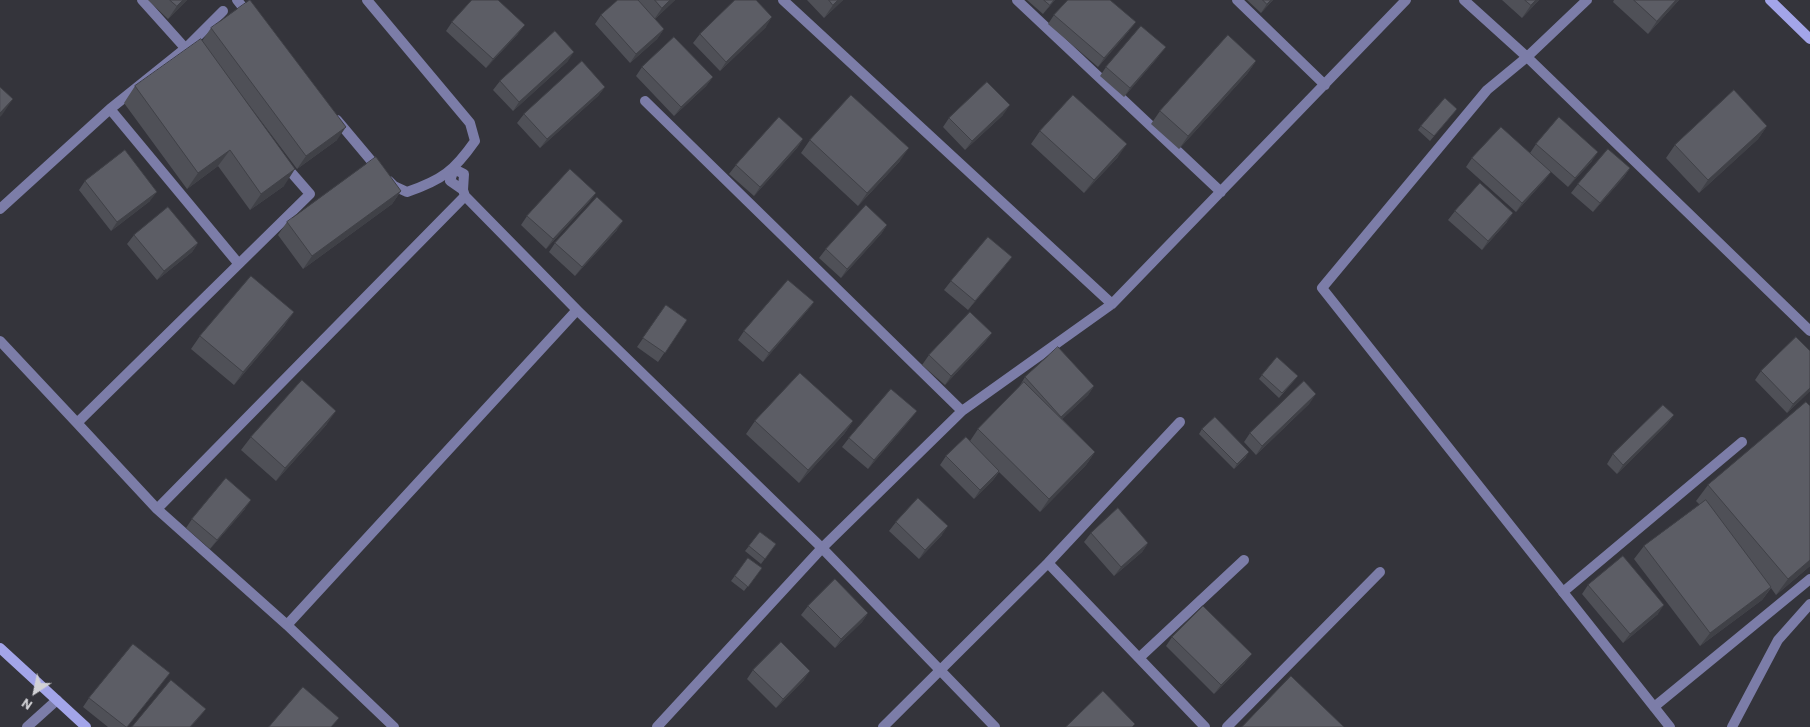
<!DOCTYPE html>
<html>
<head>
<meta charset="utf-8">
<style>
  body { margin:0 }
  #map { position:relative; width:1810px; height:727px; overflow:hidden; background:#34343b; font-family:Barlow,sans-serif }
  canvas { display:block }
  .north { position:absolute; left:10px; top:667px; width:50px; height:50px; -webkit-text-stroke:4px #34343b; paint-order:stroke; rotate:214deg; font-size:14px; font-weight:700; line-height:20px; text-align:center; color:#d2d2d6 }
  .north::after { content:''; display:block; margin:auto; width:18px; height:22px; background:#d2d2d6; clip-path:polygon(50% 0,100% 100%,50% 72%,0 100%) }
</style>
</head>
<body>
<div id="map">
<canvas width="1810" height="727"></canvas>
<div class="north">N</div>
</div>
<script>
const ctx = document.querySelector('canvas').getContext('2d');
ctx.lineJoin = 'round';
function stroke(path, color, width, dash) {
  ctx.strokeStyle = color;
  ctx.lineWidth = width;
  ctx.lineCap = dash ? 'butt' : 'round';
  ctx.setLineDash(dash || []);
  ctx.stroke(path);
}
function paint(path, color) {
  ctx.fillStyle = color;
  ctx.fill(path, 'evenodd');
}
stroke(new Path2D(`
  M1563,592L1742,442
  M1732,727L1778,640L1810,604`), '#7c7da8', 10);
stroke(new Path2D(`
  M142,0L195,59
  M237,0L249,15
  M367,0L470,123L475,141C454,171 442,180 407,192L394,186L389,181
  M783,0L1112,304
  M1017,0L1221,192
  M1237,0L1325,85
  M1464,0L1527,57L1810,331
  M1587,0L1527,57L1487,90L1322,288L1670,727
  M645,101L962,411
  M110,109L238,263
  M337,120L379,170
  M283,163L310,194L77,423L157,509L287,625L394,727
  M454,169L464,174L463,190L450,181Z
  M463,190L465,196L577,310L822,548L995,727
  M0,209L110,109L186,48L223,11
  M0,341L77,423
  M157,509L465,196
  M1048,563L1205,727
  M287,625L577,310
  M1139,658L1244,560
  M1654,707L1810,579
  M27,727L57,700
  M657,727L822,548L962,411L1112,304L1406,0
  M883,727L1048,563L1180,422
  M1227,727L1380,572`), '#7c7da8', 10);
stroke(new Path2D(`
  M1770,0L1810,39
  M0,648L86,727`), '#a3a5e9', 10);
paint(new Path2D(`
  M148,0H187L168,19Z
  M618,0H675L655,19L664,29L657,39L630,63L595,24L601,15Z
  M807,0H843L824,18Z
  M1027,0H1055L1043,14Z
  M1247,0H1273L1261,13Z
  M1502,0H1539L1522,18Z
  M1614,0H1679L1648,34L1613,2Z
  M1054,15L1129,31L1098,67L1048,24Z
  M452,22L518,34L486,68L446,31Z
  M766,27L720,71L693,43L700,34Z
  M211,28L337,140L297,169L222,69L284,186L250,210L218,166L187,189L124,103L135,86L202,41Z
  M1159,56L1124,97L1100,76L1106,67Z
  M568,61L513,111L493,90L500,81Z
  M1256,61L1247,74L1179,149L1151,124L1160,111Z
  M642,67L713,77L706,86L674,116L636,76Z
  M605,87L598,96L540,148L517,123L524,114Z
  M1457,109L1430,141L1418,130L1421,126Z
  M1003,115L965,150L943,127L949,118Z
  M1767,126L1758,139L1699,193L1666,158L1675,145Z
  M1040,131L1118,157L1084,193L1031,144Z
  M803,139L797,148L754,196L729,174L736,165Z
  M810,140L900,161L858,206L801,153Z
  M1536,144L1592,161L1568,187L1541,163L1551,172L1544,181L1516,212L1466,167L1472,158L1530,153Z
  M1630,168L1624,177L1593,212L1571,193L1578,184Z
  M85,181L150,201L111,231L79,190Z
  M401,191L392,204L303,269L278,235L287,222Z
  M596,193L589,202L546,249L521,225L527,216Z
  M1455,211L1507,222L1482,250L1448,220Z
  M887,225L881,234L841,278L819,258L826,249Z
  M617,230L575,276L549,252L555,243Z
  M134,235L198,243L192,252L157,280L127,244Z
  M1005,266L968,310L944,290L951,281Z
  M814,302L807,311L763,362L738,340L744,331Z
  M666,305L687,320L658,362L637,347Z
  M285,325L234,385L191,349L200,336Z
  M992,333L985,342L945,385L922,365L929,355Z
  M1761,371L1810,391L1787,413L1755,380Z
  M1262,375L1298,376L1279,398L1259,379Z
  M1025,377L1094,386L1088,395L1062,419L1095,452L1086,465L1040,512L999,472L993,480L974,499L940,465L946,456L970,441L978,429L1019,387Z
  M1310,403L1256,455L1244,442L1250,433Z
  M1810,406V566L1776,595L1771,588L1762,600L1700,646L1634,559L1644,546L1700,505L1696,501L1708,485Z
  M1674,415L1667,424L1617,474L1607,464L1613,454Z
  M910,420L868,469L842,447L849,438Z
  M755,421H853L844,434L799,483L746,434Z
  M327,424L276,481L241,450L251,437Z
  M1202,429L1246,457L1234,469L1199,434Z
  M245,509L210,549L186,528L192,519Z
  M896,522L942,535L919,559L889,531Z
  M760,532L776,544L761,564L745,551Z
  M1091,533L1148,543L1142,552L1114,576L1084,542Z
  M748,558L762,568L744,591L731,581Z
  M1588,585L1658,614L1623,643L1582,594Z
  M808,606L868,613L862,622L835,648L801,615Z
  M1172,637L1245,663L1214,694L1166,646Z
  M753,670L804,680L776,708L747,679Z
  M163,682L127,727H108L83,707L89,698Z`), '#4f5057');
paint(new Path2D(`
  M183,0H187L168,19L177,6Z
  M670,0H675L653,21L662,8Z
  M838,0H843L824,18L833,5Z
  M1054,0H1055L1043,14L1050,5Z
  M1271,0H1273L1261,13L1267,4Z
  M1536,0H1539L1522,18L1531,5Z
  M1676,0H1679L1648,34L1657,21Z
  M772,17L766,27L720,71L726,62Z
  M1136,22L1129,31L1098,67L1104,58Z
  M525,25L518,34L486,68L493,59Z
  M664,29L657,39L630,63L636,54Z
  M1166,47L1159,56L1124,97L1130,88Z
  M574,52L568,61L513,111L519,102Z
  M1256,61L1247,74L1179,149L1188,136Z
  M713,77L706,86L674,116L681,107Z
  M605,87L598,96L540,148L547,139Z
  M13,99L2,115L0,117V113Z
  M1010,105L1003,115L965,150L972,141Z
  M1767,126L1758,139L1699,193L1708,180Z
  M346,127L337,140L297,169L306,156Z
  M803,139L797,148L754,196L760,187Z
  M1127,144L1118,157L1084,193L1094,180Z
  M909,148L900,161L858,206L867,193Z
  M230,150L218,166L187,189L198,173Z
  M1598,152L1592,161L1568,187L1575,178Z
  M1630,168L1624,177L1593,212L1600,203Z
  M295,169L284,186L250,210L261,194Z
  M1551,172L1544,181L1516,212L1522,203Z
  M401,191L392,204L303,269L312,256Z
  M157,192L150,201L111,231L117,222Z
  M596,193L589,202L546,249L553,239Z
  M1513,213L1507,222L1482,250L1488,241Z
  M623,221L617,230L575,276L582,267Z
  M887,225L881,234L841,278L847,269Z
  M198,243L192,252L157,280L164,271Z
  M1012,257L1005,266L968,310L975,301Z
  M814,302L807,311L763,362L769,353Z
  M294,312L285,325L234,385L243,372Z
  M992,333L985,342L945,385L951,376Z
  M1094,386L1088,395L1055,426L1061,417Z
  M1810,388V391L1787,413L1793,404Z
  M1316,394L1310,403L1256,455L1262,446Z
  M336,411L327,424L276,481L285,468Z
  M917,411L910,420L868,469L874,460Z
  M1674,415L1667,424L1617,474L1623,465Z
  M853,421L844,434L799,483L808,470Z
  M1095,452L1086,465L1040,512L1049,499Z
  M1249,452L1246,457L1234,469L1237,464Z
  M999,471L993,480L974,499L980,490Z
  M251,500L245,509L210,549L217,540Z
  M948,526L942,535L919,559L925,550Z
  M1148,543L1142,552L1114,576L1121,567Z
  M1810,560V566L1776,595L1788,579Z
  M1771,587L1762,600L1700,646L1710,633Z
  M1664,605L1658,614L1623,643L1630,634Z
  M868,613L862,622L835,648L841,639Z
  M1252,654L1245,663L1214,694L1221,685Z
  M810,671L804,680L776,708L783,699Z
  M206,709L199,718L191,727H190Z`), '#404147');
const building = new Path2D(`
  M170,0H183L177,6Z
  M250,0L346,127L306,156L211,28Z
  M472,0H498L525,25L493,59L452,22Z
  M618,0H638L664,29L636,54L601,15Z
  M655,0H670L662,8Z
  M735,0H756L772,17L726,62L700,34Z
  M829,0H838L833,5Z
  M1044,0H1054L1050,5Z
  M1068,0H1110L1136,22L1104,58L1054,15Z
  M1263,0H1271L1267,4Z
  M1525,0H1536L1531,5Z
  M1634,0H1676L1657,21Z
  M1141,26L1166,47L1130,88L1106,67Z
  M555,31L574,52L519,102L500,81Z
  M1228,35L1256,61L1188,136L1160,111Z
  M674,37L713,77L681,107L642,67Z
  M201,39L295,169L261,194L230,150L198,173L135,86Z
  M582,61L605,87L547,139L524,114Z
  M987,82L1010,105L972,141L949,118Z
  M0,87L13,99L0,113Z
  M1734,90L1767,126L1708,180L1675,145Z
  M851,95L909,148L867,193L810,140Z
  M1073,95L1127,144L1094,180L1040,131Z
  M1445,98L1457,109L1434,136L1421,126Z
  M779,117L803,139L760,187L736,165Z
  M1559,117L1598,152L1575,178L1536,144Z
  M1501,127L1551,172L1522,203L1472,158Z
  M1608,149L1630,168L1600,203L1578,184Z
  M125,150L157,192L117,222L85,181Z
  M376,157L401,191L312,256L287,222Z
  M570,169L596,193L553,239L527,216Z
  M1480,183L1513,213L1488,241L1455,211Z
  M597,197L623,221L582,267L555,243Z
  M866,205L887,225L847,269L826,249Z
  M168,207L198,243L164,271L134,235Z
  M988,237L1012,257L975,301L951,281Z
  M251,276L294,312L243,372L200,336Z
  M788,280L814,302L769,353L744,331Z
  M666,305L687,320L665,353L643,338Z
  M970,312L992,333L951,376L929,355Z
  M1796,337L1810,351V388L1793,404L1761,371Z
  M1058,347L1094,386L1061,417L1025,377Z
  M1277,357L1298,376L1282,393L1262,375Z
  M800,373L853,421L808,470L755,421Z
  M302,380L336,411L285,468L251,437Z
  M1304,381L1316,394L1262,446L1250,433Z
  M1024,382L1095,452L1049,499L978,429Z
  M891,389L917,411L874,460L849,438Z
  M1806,402L1810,406V560L1788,579L1708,485Z
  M1663,405L1674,415L1623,465L1613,454Z
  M1215,417L1249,452L1237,464L1202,429Z
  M966,437L999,471L980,490L946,456Z
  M226,478L251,500L217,540L192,519Z
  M918,498L948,526L925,550L896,522Z
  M1706,500L1771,587L1710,633L1644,546Z
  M1118,508L1148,543L1121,567L1091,533Z
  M760,532L776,544L765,559L749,546Z
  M1623,556L1664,605L1630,634L1588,585Z
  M748,558L762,568L748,587L735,576Z
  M835,579L868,613L841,639L808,606Z
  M1203,606L1252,654L1221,685L1172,637Z
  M781,642L810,671L783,699L753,670Z
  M133,644L170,673L127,727H126L89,698Z
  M1291,676L1344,727H1242Z
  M171,680L206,709L190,727H132Z
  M303,687L339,718L331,727H269Z
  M1103,691L1135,724L1132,727H1066Z`);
paint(building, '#5c5d65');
stroke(building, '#404147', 1);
</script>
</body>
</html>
